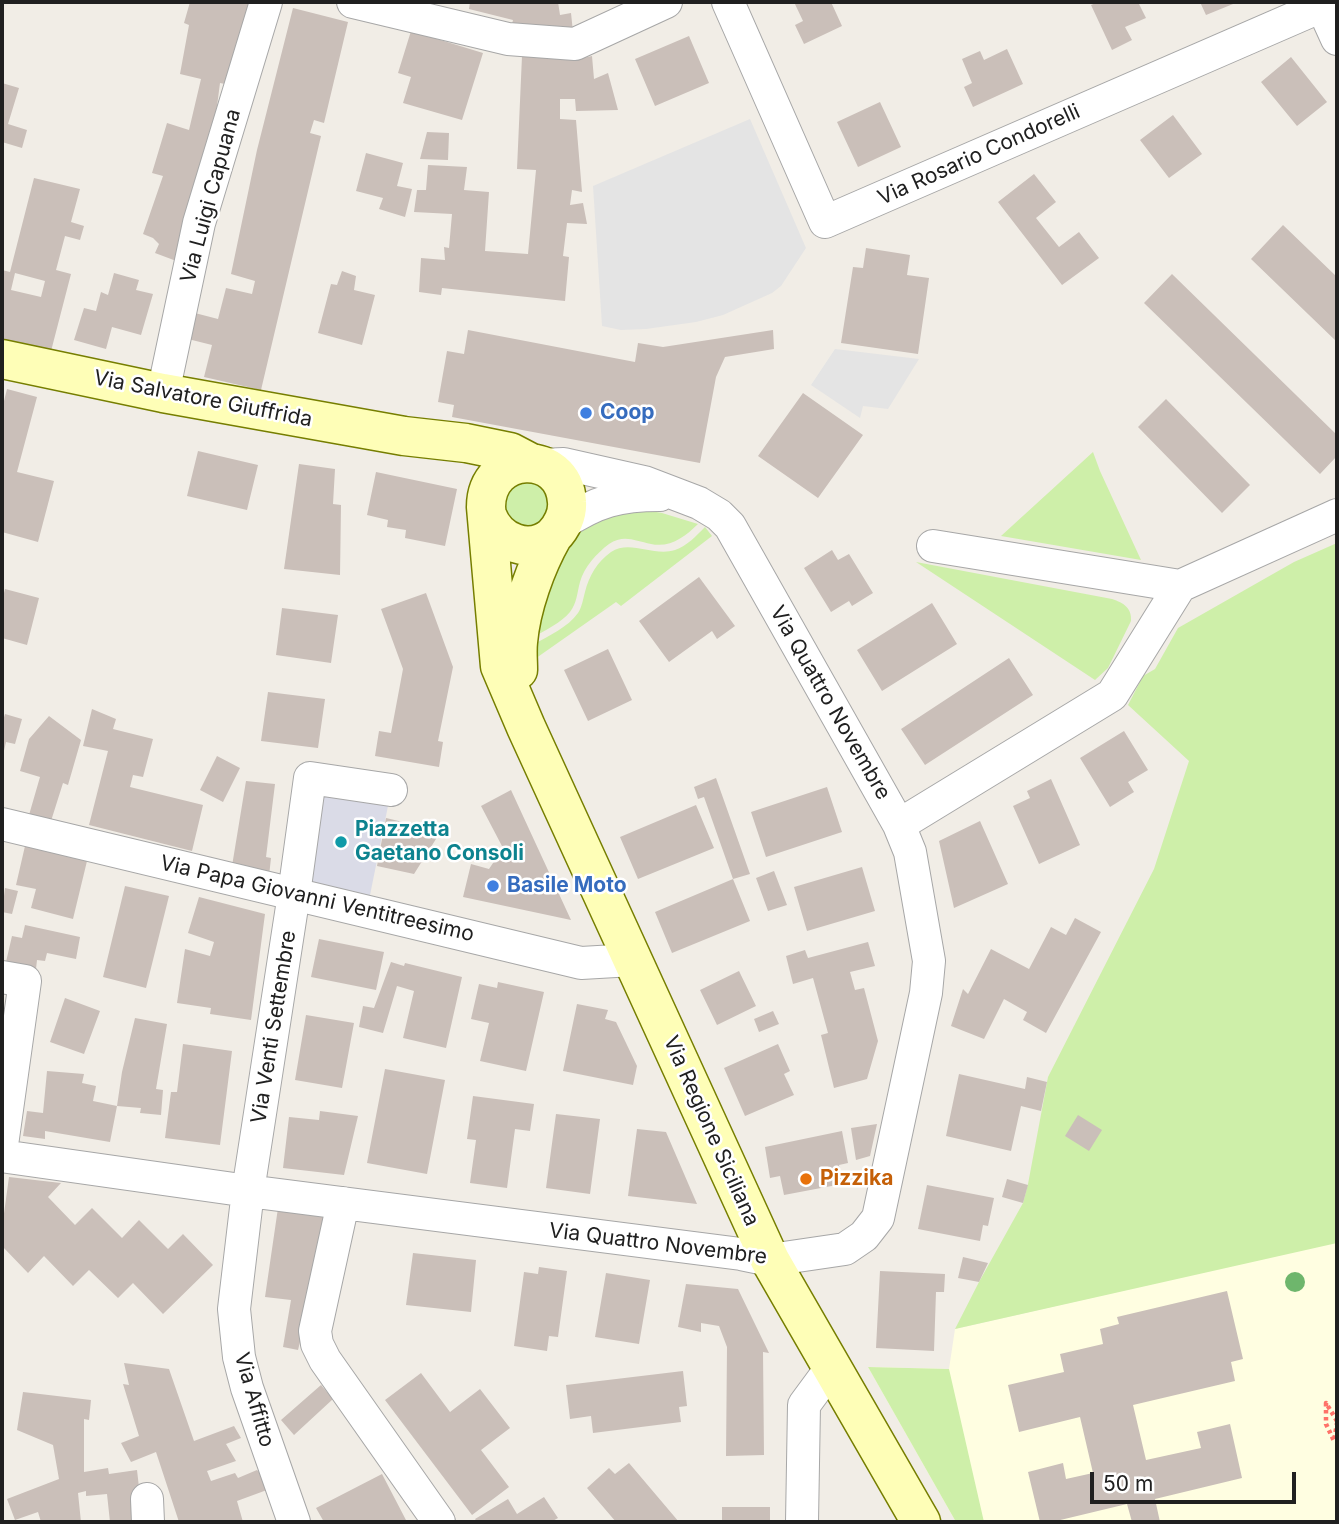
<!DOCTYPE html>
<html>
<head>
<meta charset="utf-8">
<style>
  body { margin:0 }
  #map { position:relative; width:1339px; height:1524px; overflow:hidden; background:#f1ede6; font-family:Inter,sans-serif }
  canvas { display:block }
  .frame { position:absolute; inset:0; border:4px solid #202020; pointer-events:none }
  .scale { position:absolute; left:1090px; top:1472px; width:206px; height:32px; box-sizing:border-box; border:4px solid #202020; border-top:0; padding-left:9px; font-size:21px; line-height:24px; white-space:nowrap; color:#202020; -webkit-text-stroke:5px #fff; paint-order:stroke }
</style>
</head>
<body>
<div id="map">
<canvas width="1339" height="1524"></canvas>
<div class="frame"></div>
<div class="scale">50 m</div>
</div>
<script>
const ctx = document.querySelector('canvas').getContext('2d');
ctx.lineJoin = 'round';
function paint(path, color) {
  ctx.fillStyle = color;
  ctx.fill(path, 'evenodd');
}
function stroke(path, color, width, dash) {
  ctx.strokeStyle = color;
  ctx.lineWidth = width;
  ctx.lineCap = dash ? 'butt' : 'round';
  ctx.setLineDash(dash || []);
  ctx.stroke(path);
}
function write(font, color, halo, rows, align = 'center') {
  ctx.font = font + ' Inter,sans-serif';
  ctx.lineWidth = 5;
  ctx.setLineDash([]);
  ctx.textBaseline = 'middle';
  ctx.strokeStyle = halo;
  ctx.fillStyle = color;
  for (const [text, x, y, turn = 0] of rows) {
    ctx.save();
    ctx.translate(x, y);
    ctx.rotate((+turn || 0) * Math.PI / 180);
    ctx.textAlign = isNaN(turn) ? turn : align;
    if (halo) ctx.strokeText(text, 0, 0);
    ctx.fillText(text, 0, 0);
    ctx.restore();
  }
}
paint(new Path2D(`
  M1337,1242V1522H956L868,1367L949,1369L955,1329Z`), '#fffee1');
paint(new Path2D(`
  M1093,452L1100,471L1141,560L1001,536Z
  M505 504a22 22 0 1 1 44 0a22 22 0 1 1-44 0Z
  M639,509L662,513L698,524C685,537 670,548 651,544C635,541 624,534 609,544C597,553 584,567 580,582C577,593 577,603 570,612C561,623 545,630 534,637L559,552L595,516Z
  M705,527L712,536L621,606L616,602L532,661L534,644C549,636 568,627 578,613C582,607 583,599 585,592C589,576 597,562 611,552C630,539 653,557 675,550C687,546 696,536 705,527Z
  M1337,543V1243L955,1329L979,1282L1023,1203L1028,1184L1048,1077L1154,869L1189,761L1128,705L1143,676L1155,669L1178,628L1294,562Z
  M916,562L1112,599C1124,603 1132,608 1131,621L1108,668L1095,680Z
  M868,1367L949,1369L984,1522H956Z`), '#ceefa9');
paint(new Path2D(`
  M750,119L806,248L781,286L772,293L723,315L696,322L646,329L621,330L602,326L593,186Z
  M835,349L919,359L888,409L863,406L860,418L811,385Z`), '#e4e4e4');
paint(new Path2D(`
  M310,778L391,791L367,910L294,894Z`), '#dadbe7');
paint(new Path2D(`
  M190,2H257L230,85L220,83L213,137L179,262L155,253L159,244L153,238L143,234L163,176L152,173L167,123L189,130L201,79L180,74L189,25L184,23Z
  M470,2H558L560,15L571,13L573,32L511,28L513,20L469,9Z
  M794,2H831L842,26L804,44L795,25L803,21Z
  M1098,2H1138L1146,18L1125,27L1132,40L1112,50L1091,5Z
  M1200,2H1238L1206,15Z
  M293,8L348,22L324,123L314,120L310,133L321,136L261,390L204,377L212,345L184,338L191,312L218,319L226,288L252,294L255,281L231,274L257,150Z
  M411,31L483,53L462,120L403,103L411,77L398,73Z
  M689,36L709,83L655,106L635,59Z
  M1007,49L1023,84L973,107L964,87L972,83L962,59L980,51L984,60Z
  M522,56L574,60L592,56L594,79L608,73L618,110L576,111L575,99H560V119L576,120L582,192L572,190L570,205L583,203L587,224L567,223L563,256L569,257L565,301L442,288L441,295L419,292L421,258L445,260L444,247L449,248L452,214L414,212L417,190H426L428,165L467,167L464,190L489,192L485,251L528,254L536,170L517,169Z
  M1291,57L1327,102L1297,126L1261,82Z
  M2,83L19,88L8,124L27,130L22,148L2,142Z
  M880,102L901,147L858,167L837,122Z
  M1173,115L1202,154L1169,178L1140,140Z
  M427,132L449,133L448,160L420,159Z
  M366,153L403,163L397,186L412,189L405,217L379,209L383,198L356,191Z
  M1034,174L1056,202L1036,218L1059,247L1079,232L1099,258L1062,285L998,202Z
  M34,178L80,189L71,222L84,226L80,240L65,236L56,270L71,274L50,355L2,342V270L10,272ZM15,273L45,281L41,297L11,290Z
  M1283,225L1337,277V342L1251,259Z
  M866,248L910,255L907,275L929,278L918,354L841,343L853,267L863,268Z
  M342,271L356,276L354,290L375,295L362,345L318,333L331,284L337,285Z
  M114,273L139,280L136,290L153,294L141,335L112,327L106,349L74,340L84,308L96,311L101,292L108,295Z
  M1172,274L1337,435V456L1320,474L1144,303Z
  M468,330L635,362L638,343L663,347L773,330L774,349L725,357L716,377L700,463L452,417L454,405L438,402L447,351L464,354Z
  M7,389L37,397L17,472L54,481L38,542L2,532V409Z
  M803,393L863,435L818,498L758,456Z
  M1166,399L1250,485L1222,513L1138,427Z
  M198,451L258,465L247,510L187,496Z
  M299,464L335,469L333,504L341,505L340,575L284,569Z
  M376,472L457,489L445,546L405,538L406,530L387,527L388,520L367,515Z
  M832,550L838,560L849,554L873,593L852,606L849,601L831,612L804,568Z
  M699,577L735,626L717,639L712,631L669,662L639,621Z
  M5,589L39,598L27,645L2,638V601Z
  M426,593L453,667L438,741L443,742L439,767L375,756L379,731L391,733L403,669L381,609Z
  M932,603L957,644L882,691L857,650Z
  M282,608L338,615L331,663L276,655Z
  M608,649L632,700L588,721L564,670Z
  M1009,658L1033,695L925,765L901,729Z
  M268,692L325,699L318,748L261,741Z
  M92,709L116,719L113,729L153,739L143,777L133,775L130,787L203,805L192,851L89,825L108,751L83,746Z
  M5,714L22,719L15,744L6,742L3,755L2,724Z
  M49,716L81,740L68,785L63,783L51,821L29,815L40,777L20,771L29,739Z
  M1124,731L1148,770L1128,782L1134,792L1110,807L1080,758Z
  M217,756L240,768L223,802L200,790Z
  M716,778L750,874L733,879L750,921L672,953L655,912L733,879L704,797L698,799L694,787Z
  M1051,779L1080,845L1039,864L1013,806L1030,798L1027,791Z
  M246,781L275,784L266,857L271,858L269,876L232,866Z
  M827,787L842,832L766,857L751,812Z
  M511,790L571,920L463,897L471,864L489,869L503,848L481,806Z
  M696,805L714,848L638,879L620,837Z
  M386,818L441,831L414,874L377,866Z
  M980,821L1008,884L954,908L939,841Z
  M25,846L87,861L73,919L31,908L36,889L16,885Z
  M862,867L875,911L807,931L794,887Z
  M774,871L787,905L768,911L756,878Z
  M125,886L169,896L146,988L103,977Z
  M5,888L18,891L12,914L2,912Z
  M199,897L265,914L251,1020L210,1014L211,1008L177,1003L185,949L210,956L214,942L188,933Z
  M1075,918L1101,932L1046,1033L1023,1020L1027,1012L1004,999L984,1039L951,1026L963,989L968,994L991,949L1029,969L1051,927L1066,935Z
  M25,925L80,937L76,959L47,953L45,961L37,960L36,969L6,962L12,936L22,938Z
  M319,939L384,952L376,990L311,977Z
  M868,942L875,966L850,972L855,990L864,988L878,1041L867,1079L834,1088L821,1035L828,1033L813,978L793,984L786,956L805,950L808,958Z
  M391,962L404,966L405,963L462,977L446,1048L403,1038L414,991L397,986L383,1033L359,1027L363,1006L374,1008Z
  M739,971L756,1006L717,1025L700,990Z
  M498,982L544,992L526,1071L480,1061L489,1023L471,1019L479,984L497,988Z
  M65,998L100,1011L84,1054L50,1042Z
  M577,1004L608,1010L605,1019L616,1022L637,1066L633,1085L563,1071Z
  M773,1011L779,1024L759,1032L754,1019Z
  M306,1015L354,1023L342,1088L295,1080Z
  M135,1018L167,1024L156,1089L163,1090L161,1115L140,1113L141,1108L117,1106L110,1142L45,1131V1139L23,1136L27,1111L43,1113L47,1071L84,1074L82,1083L96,1086L93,1101L117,1106L122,1072Z
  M183,1044L232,1051L220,1145L165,1138L171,1092H177Z
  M778,1044L790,1071L784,1074L794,1095L745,1116L724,1068Z
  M385,1069L445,1080L427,1174L367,1163Z
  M959,1074L1025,1089L1027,1077L1047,1082L1041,1111L1021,1106L1011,1151L946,1136Z
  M473,1096L534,1104L530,1131L515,1129L507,1188L470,1183L476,1140L467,1139Z
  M320,1111L358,1116L344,1175L283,1168L289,1117L319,1120Z
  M556,1114L600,1119L590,1194L546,1188Z
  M1078,1115L1102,1130L1089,1151L1065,1136Z
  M877,1124L870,1156L856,1160L851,1128Z
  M637,1129L666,1132L697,1204L628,1196Z
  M842,1131L848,1163L839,1165L842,1184L784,1195L780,1176L770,1178L765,1147Z
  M9,1177L61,1183L48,1197L75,1225L92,1208L122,1238L139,1220L168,1249L183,1234L213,1265L163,1314L133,1283L118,1298L89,1270L73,1286L44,1256L28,1273L2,1246V1228Z
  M1007,1179L1028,1185L1023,1203L1002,1197Z
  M927,1185L994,1198L988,1226L983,1225L980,1241L918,1229Z
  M278,1208L331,1216L298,1350L283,1347L291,1300L265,1297Z
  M413,1253L476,1260L471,1312L406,1305Z
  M963,1257L988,1263L979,1282L958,1278Z
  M539,1267L567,1271L558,1337L549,1336L547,1351L514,1346L524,1272L538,1274Z
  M880,1271L945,1274L944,1292H936L934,1351L876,1348Z
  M606,1273L650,1280L639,1344L595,1337Z
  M686,1284L738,1289L769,1353L763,1352L764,1455L726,1456L727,1347L719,1326L701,1323V1332L678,1327Z
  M1227,1291L1243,1359L1231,1362L1235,1381L1133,1405L1146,1460L1201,1448L1197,1432L1230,1424L1242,1478L1155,1499L1160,1522H1132L1127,1504L1052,1522H1040L1028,1472L1063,1463L1066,1479L1093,1473L1080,1417L1019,1432L1008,1385L1064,1372L1060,1354L1103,1344L1100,1329L1119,1324L1117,1317Z
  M124,1363L169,1369L194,1441L234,1426L241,1438L226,1444L236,1461L207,1471L211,1481L235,1473L238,1478L257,1470L275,1487L237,1501L243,1522H179L156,1452L131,1462L121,1443L139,1436L123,1384L129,1385Z
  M683,1371L687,1406L679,1407L681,1422L593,1433L591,1416L570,1419L566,1385Z
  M421,1373L450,1412L480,1389L510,1428L481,1450L509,1487L472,1515L385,1400Z
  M321,1385L333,1399L294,1435L281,1420Z
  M23,1392L91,1400L89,1420L84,1419V1472L108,1468L109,1474L137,1470L143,1522H110L107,1494L86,1496V1491L78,1493L81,1522H41L38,1512L15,1520L7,1499L59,1479L53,1445L17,1430Z
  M629,1463L679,1522H616L587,1488L609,1468L615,1474Z
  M382,1474L407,1522H324L316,1508Z
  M544,1497L558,1518L551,1522H477L475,1519L508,1499L517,1514Z
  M722,1507H770V1522H722Z`), '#cabfb9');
const minor = new Path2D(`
  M353,2L508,39L575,44L666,2
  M728,2L825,222L1322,6L1337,39
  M163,393L199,223L266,2
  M562,524C597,501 619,495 660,495
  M933,546L1180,586L1337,515
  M2,824L581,963L633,960
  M899,825L1112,695L1180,586
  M2,977L25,981L2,1145
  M2,1156L248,1191L741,1254L770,1260L845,1249L864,1236L878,1218L926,993L929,961L910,852L899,825L730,526L719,515L699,503L644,482L564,464L539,465
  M343,1203L315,1331L317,1344L325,1360L439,1522
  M147,1499L148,1522
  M294,1522L247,1388L239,1357L234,1309L248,1191L294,894L310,778L391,790
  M802,1522L804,1405L832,1367`);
const secondary = new Path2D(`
  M2,359L163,393L404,436L466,443L510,452L531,463
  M487,515C497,542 529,556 553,536C562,527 568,514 567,502C564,448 486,451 486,507L500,666L526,727L770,1260L921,1522
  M518,670C518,661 517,651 518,642C521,607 536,566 553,536`);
stroke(minor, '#a7a7a7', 34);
stroke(secondary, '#767e00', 41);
stroke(new Path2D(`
  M1337,1421L1326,1403V1424L1334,1441L1337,1423`), '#ff7269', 4.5, [3.5, 3.5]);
stroke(minor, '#fff', 32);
stroke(secondary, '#fefeb7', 38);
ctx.fillStyle = '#6eb66c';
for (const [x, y] of [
  [1295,1282]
]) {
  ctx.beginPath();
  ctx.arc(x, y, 10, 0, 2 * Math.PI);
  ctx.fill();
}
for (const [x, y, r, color] of [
  [586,413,7,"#3f7fe0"],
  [341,842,7,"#0f9aa8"],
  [493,886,7,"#3f7fe0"],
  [806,1179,7,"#e8710a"]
]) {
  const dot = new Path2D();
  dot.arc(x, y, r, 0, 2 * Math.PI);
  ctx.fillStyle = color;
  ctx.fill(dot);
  stroke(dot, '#fff', 2.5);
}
write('21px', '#202020', '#fff', [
  ["Via Rosario Condorelli",979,155,-24],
  ["Via Luigi Capuana",211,196,-75],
  ["Via Salvatore Giuffrida",203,399,11],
  ["Via Quattro Novembre",830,703,60],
  ["Via Papa Giovanni Ventitreesimo",317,899,13],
  ["Via Venti Settembre",274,1027,-81],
  ["Via Regione Siciliana",711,1131,66],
  ["Via Quattro Novembre",658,1244,7],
  ["Via Affitto",254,1400,74]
]);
write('bold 21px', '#366cbe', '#fff', [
  ["Coop",600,413],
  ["Basile Moto",507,886]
], 'left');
write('bold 21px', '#0d838f', '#fff', [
  ["Piazzetta",355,830],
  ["Gaetano Consoli",355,854]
], 'left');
write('bold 21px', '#c56008', '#fff', [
  ["Pizzika",820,1179]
], 'left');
</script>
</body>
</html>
